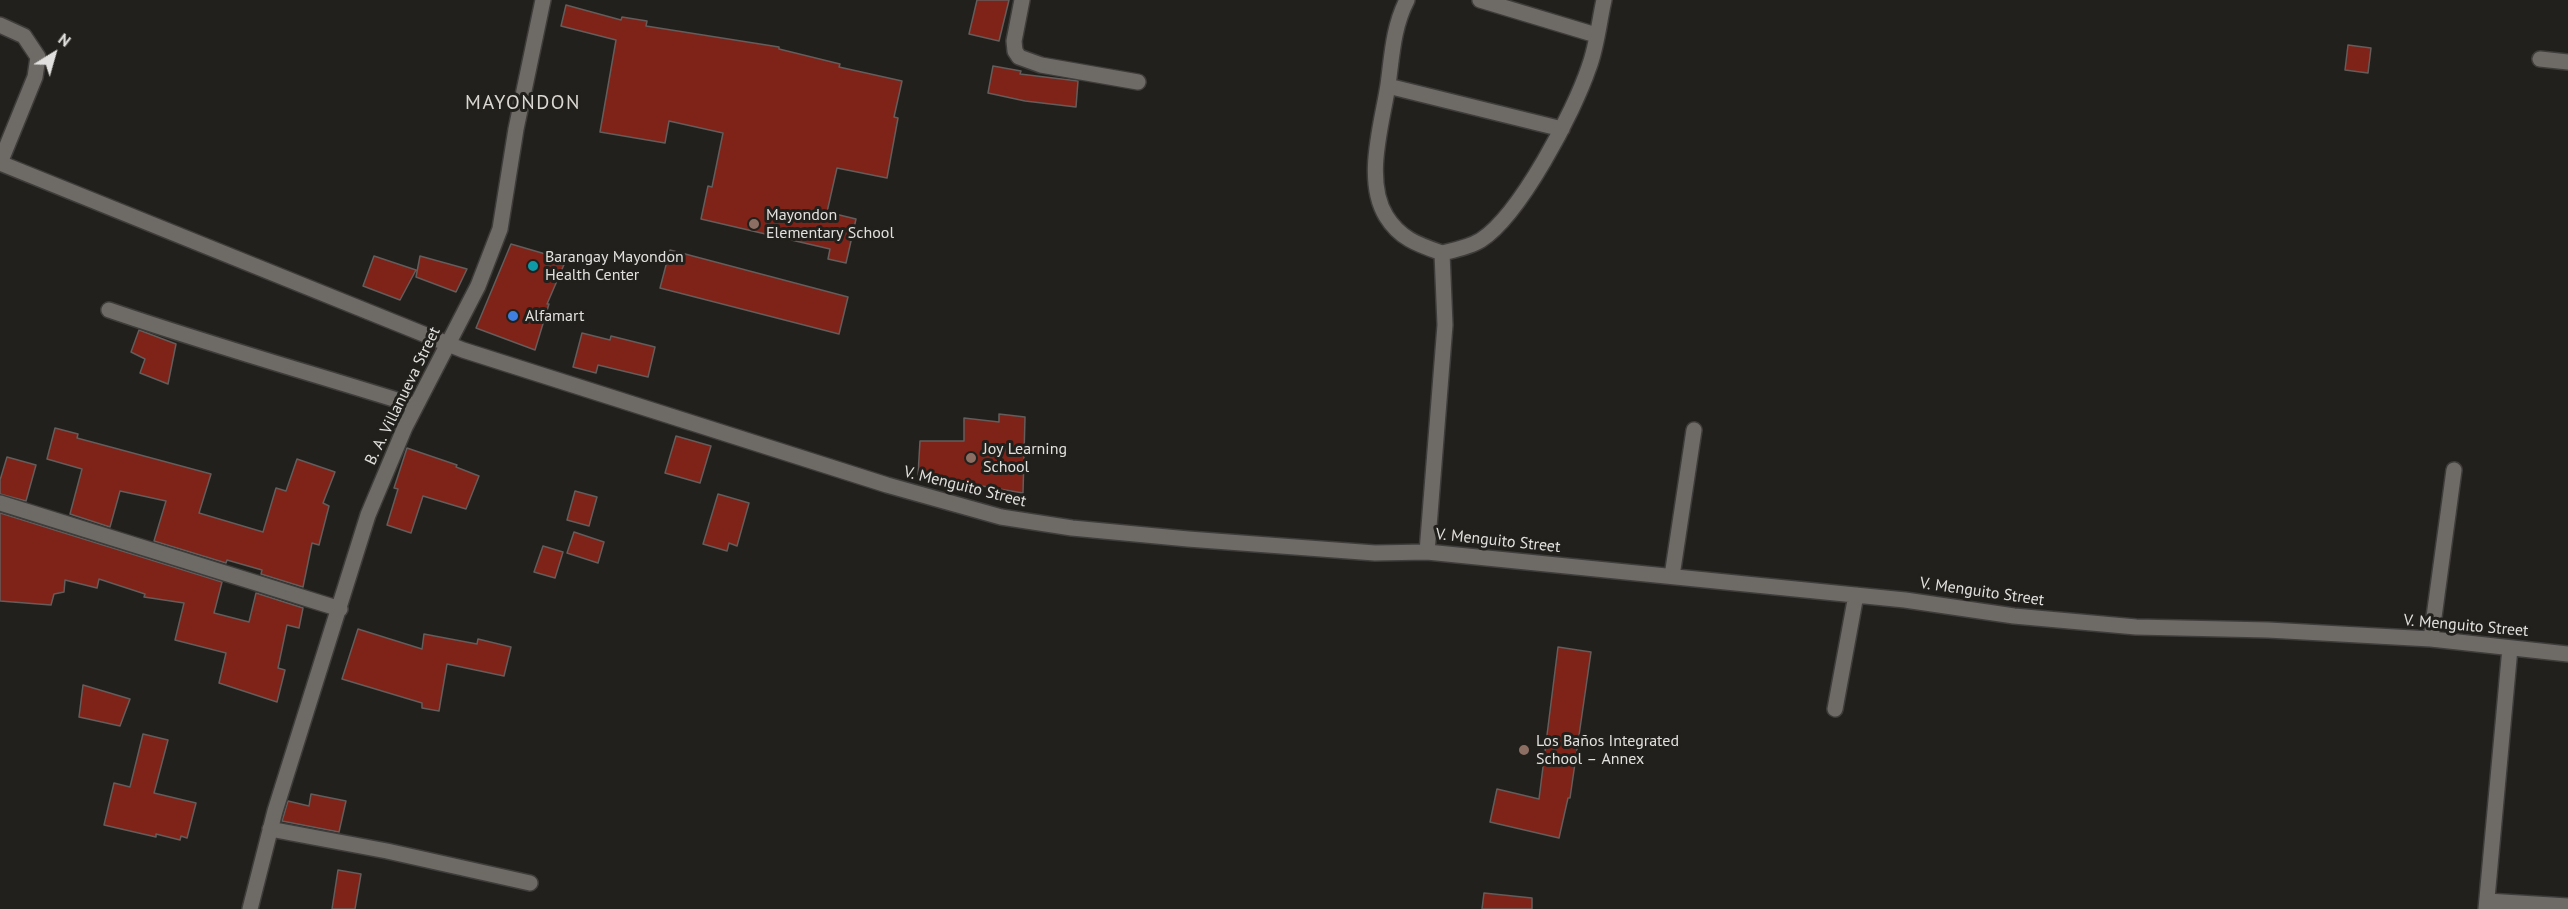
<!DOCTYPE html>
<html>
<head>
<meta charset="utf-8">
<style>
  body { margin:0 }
  #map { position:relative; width:2568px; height:909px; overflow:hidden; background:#22201c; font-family:"PT Sans",sans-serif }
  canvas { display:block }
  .north { position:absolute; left:24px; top:24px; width:60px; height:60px; -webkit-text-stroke:4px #22201c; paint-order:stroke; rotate:37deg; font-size:16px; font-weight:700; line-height:24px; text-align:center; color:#e2e0de }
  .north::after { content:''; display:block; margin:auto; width:21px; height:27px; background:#e2e0de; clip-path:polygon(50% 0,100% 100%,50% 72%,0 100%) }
</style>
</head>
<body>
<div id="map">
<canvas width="2568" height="909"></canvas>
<div class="north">N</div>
</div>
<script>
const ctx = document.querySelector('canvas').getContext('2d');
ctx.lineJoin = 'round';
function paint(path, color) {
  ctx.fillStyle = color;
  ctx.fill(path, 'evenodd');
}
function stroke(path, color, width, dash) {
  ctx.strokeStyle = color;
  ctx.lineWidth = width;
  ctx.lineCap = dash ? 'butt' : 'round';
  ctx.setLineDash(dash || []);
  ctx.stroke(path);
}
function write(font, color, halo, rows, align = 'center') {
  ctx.font = font + ' "PT Sans",sans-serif';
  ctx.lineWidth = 6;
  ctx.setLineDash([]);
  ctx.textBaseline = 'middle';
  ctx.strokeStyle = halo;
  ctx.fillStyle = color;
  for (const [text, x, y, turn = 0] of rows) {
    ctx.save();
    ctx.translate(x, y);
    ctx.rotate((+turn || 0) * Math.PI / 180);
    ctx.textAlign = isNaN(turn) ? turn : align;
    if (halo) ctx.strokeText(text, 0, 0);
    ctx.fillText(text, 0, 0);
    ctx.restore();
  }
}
const building = new Path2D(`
  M977,0H1009L999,41L969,34Z
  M566,5L621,20L622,17L647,21L646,26L779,47V49L840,64L839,67L902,81L894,117L898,118L887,178L837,168L827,212L856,219L846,263L828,259L830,249L701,219L708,186L712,187L723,133L669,121L665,143L600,132L616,40L561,26Z
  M2348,45L2371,48L2368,73L2345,70Z
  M993,66L1021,71L1020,74L1078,81L1076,107L1025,101L988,93Z
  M511,244L566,260L547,304H549L535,350L476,328Z
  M670,250L848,297L839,334L660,288Z
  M374,256L416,270L400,300L363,286Z
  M420,256L467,269L456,292L416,277Z
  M139,330L176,344L168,384L140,373L145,359L131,352Z
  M582,333L610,340L611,336L655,347L648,377L598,365L596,373L573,367Z
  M999,414L1025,417L1023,493L918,475L920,441H964V418L999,422Z
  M55,428L78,434L77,438L211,474L199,513L263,532L276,488L286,491L297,459L335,472L323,503L329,506L319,545L312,543L303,587L261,574L262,570L227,560L226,563L154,541L166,501L120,491L110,527L70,514L82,469L47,459Z
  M676,436L711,446L700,483L665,473Z
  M407,448L457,465L456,467L479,476L466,509L423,496L411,533L387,525L398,489L394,488Z
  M7,457L36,465L26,501L0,494V480Z
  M575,491L597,497L589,526L567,520Z
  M718,494L749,503L737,546L729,543L727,551L703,544Z
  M0,513L222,582L214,613L249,622L256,593L303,608L299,628L287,625L278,668L285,670L277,702L219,683L226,653L175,640L184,603L144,597L145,594L99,579L97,588L65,580L64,592L54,594L51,605L0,601Z
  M574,532L604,542L598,563L567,553Z
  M543,546L563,552L555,578L534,572Z
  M358,629L422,649L424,634L477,644L478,639L511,647L504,676L447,664L439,711L422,708V703L342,679Z
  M1558,647L1591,652L1570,798H1568L1559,838L1490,822L1497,789L1539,799Z
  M83,685L130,699L120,726L79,717Z
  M143,734L168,740L154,793L196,803L187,838L181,836L180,840L156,834V837L104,825L114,783L130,787Z
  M311,794L346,801L339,832L282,821L288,801L309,806Z
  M338,870L361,874L355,909H332Z
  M1484,893L1532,898V909H1482Z`);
paint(building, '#7f2218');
stroke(building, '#635d5c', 1.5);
const minor = new Path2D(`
  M1022,0L1014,41L1015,51L1019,57L1041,65L1138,82
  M1407,0C1393,27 1392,56 1388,85C1382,124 1364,180 1386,216C1400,239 1419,245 1442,253
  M1480,0L1596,35
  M0,25L24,36L38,57L35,77L0,163L463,350L887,485L1001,517L1072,528L1188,539L1375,553L1427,552L1905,600L2014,616L2136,627L2268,630L2431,639L2568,654
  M2540,59L2568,62
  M1388,86L1562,129
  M109,310C211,345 314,374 416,406
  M0,503L340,609
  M1427,552L1445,325L1442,253C1455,250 1470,247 1481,240C1520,215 1574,112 1589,67C1597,46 1599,22 1604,0
  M1672,576L1694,430
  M2431,639L2454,470
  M1835,709L1856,595
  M270,829L387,851L530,883
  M2487,901L2568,906
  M250,909L275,811L368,515L405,427L478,286L500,229L516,129L543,0
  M2486,909L2510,648`);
stroke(minor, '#3f3d3b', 18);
stroke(minor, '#6e6b67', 15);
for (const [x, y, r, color] of [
  [754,224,6,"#8d6e63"],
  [533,266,6,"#0f9aa8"],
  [513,316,6,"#3f7fe0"],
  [971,458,6,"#8d6e63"],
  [1524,750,6,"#8d6e63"]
]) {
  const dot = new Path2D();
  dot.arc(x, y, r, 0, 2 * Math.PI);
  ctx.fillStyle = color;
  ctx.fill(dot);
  stroke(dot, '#22201c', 2);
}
write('16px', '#e2e0de', '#22201c', [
  ["Mayondon",766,215],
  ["Elementary School",766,233],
  ["Barangay Mayondon",545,257],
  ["Health Center",545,275],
  ["Alfamart",525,316],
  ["Joy Learning",983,449],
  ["School",983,467],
  ["Los Baños Integrated",1536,741],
  ["School – Annex",1536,759]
], 'left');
write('16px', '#e2e0de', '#22201c', [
  ["B. A. Villanueva Street",403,396,-64],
  ["V. Menguito Street",965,487,14],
  ["V. Menguito Street",1498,541,6],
  ["V. Menguito Street",1982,592,8],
  ["V. Menguito Street",2466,626,5]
]);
ctx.letterSpacing = '1.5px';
write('20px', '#dad7d2', '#22201c', [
  ["MAYONDON",523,103]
]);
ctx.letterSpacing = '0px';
</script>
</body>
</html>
